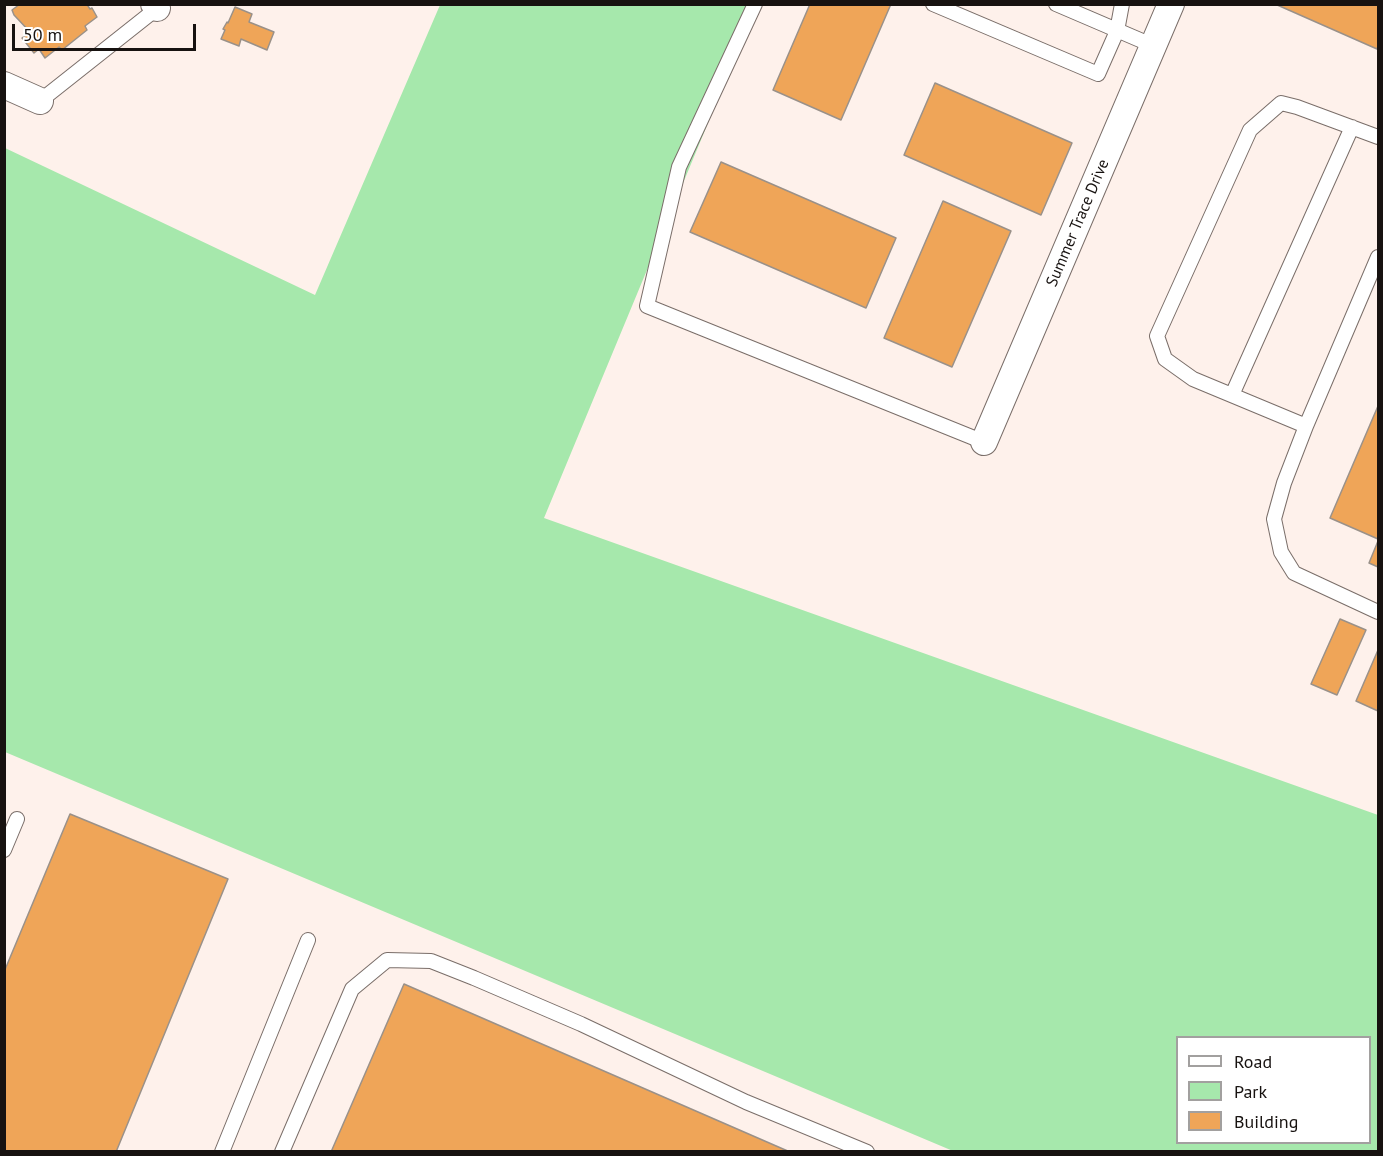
<!DOCTYPE html>
<html>
<head>
<meta charset="utf-8">
<style>
  body { margin:0 }
  #map { position:relative; width:1383px; height:1156px; overflow:hidden; background:#fef1eb; font-family:"PT Sans",sans-serif }
  canvas { display:block }
  .frame { position:absolute; inset:0; border:6px solid #171210; pointer-events:none }
  .legend { position:absolute; left:1176px; top:1036px; width:195px; height:108px; box-sizing:border-box; background:#fff; border:2px solid #a2a09f; margin:0; padding:8px 10px; list-style:none; font-size:18px; color:#171210 }
  .legend li { display:flex; align-items:center; gap:12px; height:30px }
  .legend b { width:30px; border:2px solid #a2a09f }
  .scale { position:absolute; left:12px; top:24px; width:184px; height:27px; box-sizing:border-box; border:3px solid #171210; border-top:0; padding-left:8px; font-size:18px; line-height:21px; white-space:nowrap; color:#171210; -webkit-text-stroke:4px #fff; paint-order:stroke }
</style>
</head>
<body>
<div id="map">
<canvas width="1383" height="1156"></canvas>
<div class="frame"></div>
<ul class="legend">
<li><b style="height:8px;background:#fff"></b>Road</li>
<li><b style="height:16px;background:#a6e8ac"></b>Park</li>
<li><b style="height:16px;background:#efa558"></b>Building</li>
</ul>
<div class="scale">50 m</div>
</div>
<script>
const ctx = document.querySelector('canvas').getContext('2d');
ctx.lineJoin = 'round';
function paint(path, color) {
  ctx.fillStyle = color;
  ctx.fill(path, 'evenodd');
}
function stroke(path, color, width, dash) {
  ctx.strokeStyle = color;
  ctx.lineWidth = width;
  ctx.lineCap = dash ? 'butt' : 'round';
  ctx.setLineDash(dash || []);
  ctx.stroke(path);
}
function write(font, color, halo, rows, align = 'center') {
  ctx.font = font + ' "PT Sans",sans-serif';
  ctx.lineWidth = 5;
  ctx.setLineDash([]);
  ctx.textBaseline = 'middle';
  ctx.strokeStyle = halo;
  ctx.fillStyle = color;
  for (const [text, x, y, turn = 0] of rows) {
    ctx.save();
    ctx.translate(x, y);
    ctx.rotate((+turn || 0) * Math.PI / 180);
    ctx.textAlign = isNaN(turn) ? turn : align;
    if (halo) ctx.strokeText(text, 0, 0);
    ctx.fillText(text, 0, 0);
    ctx.restore();
  }
}
paint(new Path2D(`
  M440,5H757L544,518L1378,815V1151H953L5,752V148L315,295ZM1178,1038H1370V1142H1178Z`), '#a6e8ac');
const building = new Path2D(`
  M20,4H90L88,6L90,9L92,8L97,17L85,26L87,30L62,50L59,47L45,58L39,49L34,53L22,38L30,32L14,15L12,10Z
  M810,4H891L841,120L773,90Z
  M1275,4H1378V46L1377,49Z
  M235,7L252,14L249,22L274,32L267,50L241,39L239,46L221,39L225,30L223,29L227,22L228,23Z
  M935,83L1072,143L1041,215L904,155Z
  M721,162L896,238L866,308L690,232Z
  M943,201L1011,231L952,367L884,338Z
  M1378,406V539L1330,518Z
  M1378,541V567L1369,563Z
  M1340,619L1366,630L1337,695L1311,684Z
  M1378,650V711L1356,701Z
  M70,814L228,879L116,1152H4V972Z
  M404,984L790,1152H331Z`);
paint(building, '#efa558');
stroke(building, '#9a9189', 1.5);
const lane = new Path2D(`
  M755,4L679,167L647,306L984,442
  M933,4L1098,74L1117,31L1122,4
  M1056,4L1154,46
  M40,101L160,6
  M1378,257L1306,426L1284,483L1274,519L1281,552L1294,573L1378,612
  M1232,395L1352,127
  M1306,426L1193,379L1165,359L1157,336L1250,130L1281,103L1297,107L1378,137
  M4,850L17,819
  M222,1152L308,940
  M282,1152L352,989L387,960L431,961L474,978L581,1024L746,1102L867,1152`);
const street = new Path2D(`
  M154,4L157,8
  M4,85L40,101
  M984,442L1171,4`);
stroke(lane, '#7a6e69', 16);
stroke(street, '#7a6e69', 28);
stroke(lane, '#fff', 14);
stroke(street, '#fff', 26);
write('16px', '#171210', '#fff', [
  ["Summer Trace Drive",1078,223,-67]
]);
</script>
</body>
</html>
